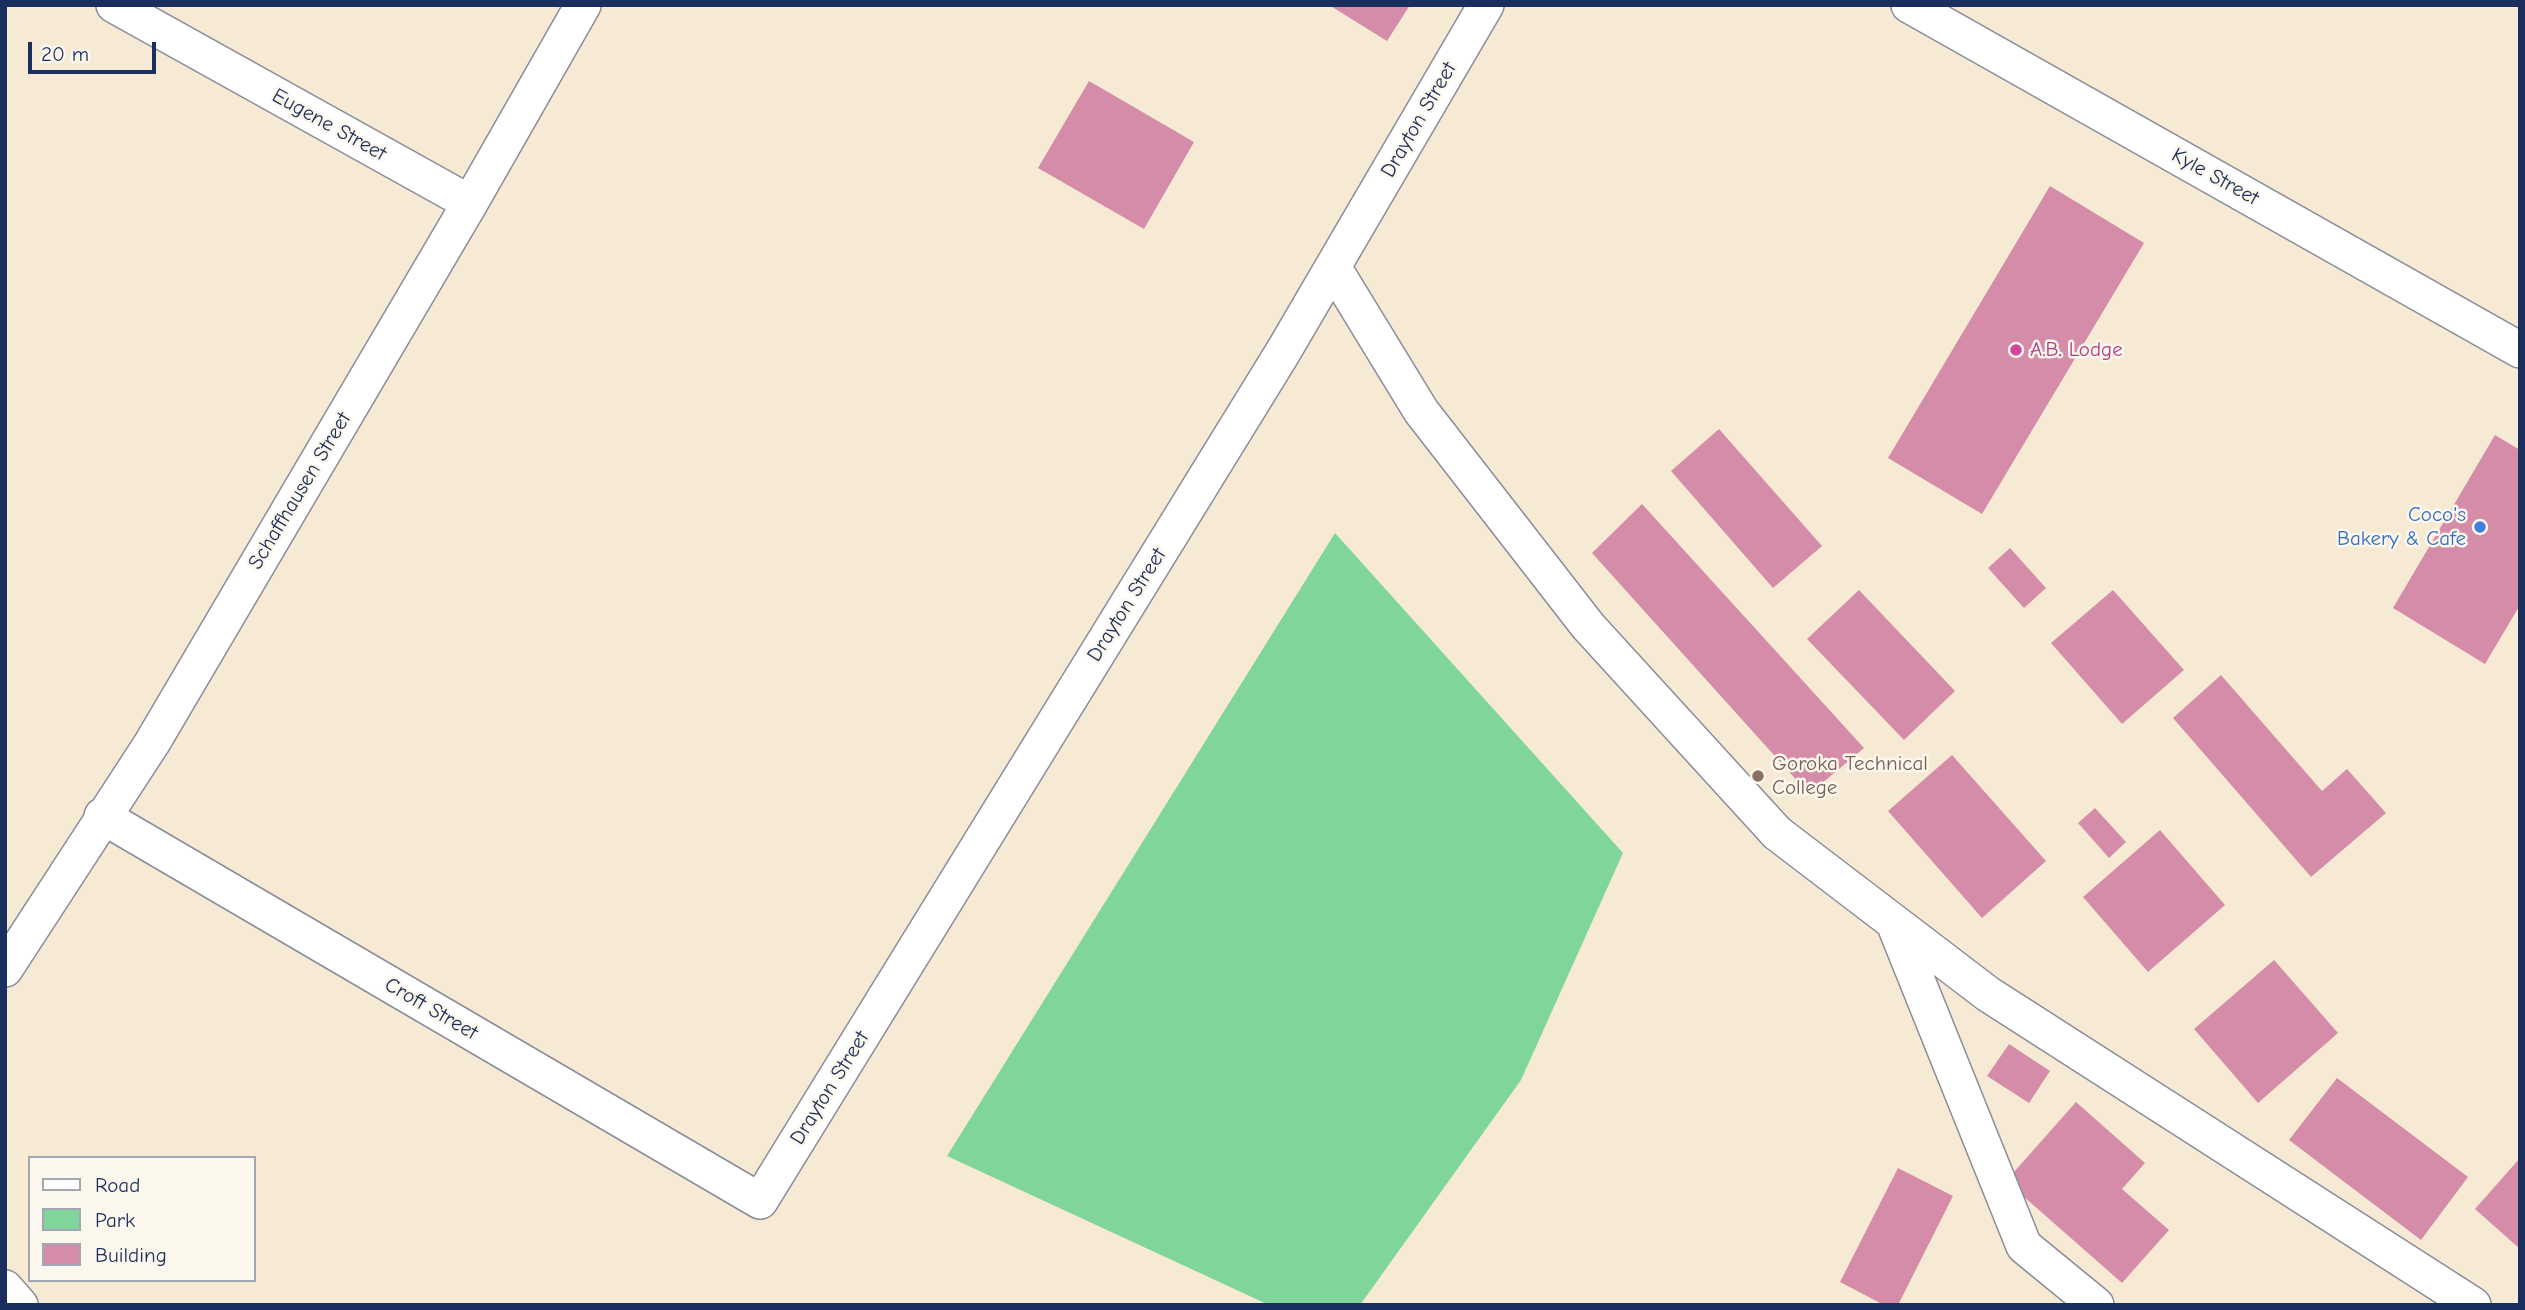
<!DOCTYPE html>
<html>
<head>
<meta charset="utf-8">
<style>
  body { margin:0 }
  #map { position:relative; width:2525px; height:1310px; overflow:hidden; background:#f7ead5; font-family:"Comic Neue",sans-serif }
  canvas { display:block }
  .frame { position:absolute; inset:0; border:7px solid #1b2f5e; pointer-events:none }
  .legend { position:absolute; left:28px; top:1156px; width:228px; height:126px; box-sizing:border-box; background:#fbf7ec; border:2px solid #a1a7b3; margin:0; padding:9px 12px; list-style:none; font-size:21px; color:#1b2f5e }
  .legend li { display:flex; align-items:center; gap:14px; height:35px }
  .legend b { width:35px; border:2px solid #a1a7b3 }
  .scale { position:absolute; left:28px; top:42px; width:128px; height:32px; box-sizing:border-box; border:4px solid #1b2f5e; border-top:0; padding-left:9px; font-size:21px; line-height:24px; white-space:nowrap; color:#1b2f5e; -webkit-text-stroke:5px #fbf7ec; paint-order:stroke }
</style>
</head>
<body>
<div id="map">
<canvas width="2525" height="1310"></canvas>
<div class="frame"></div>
<ul class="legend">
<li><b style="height:9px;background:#fff"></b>Road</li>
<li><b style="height:19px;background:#80d69a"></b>Park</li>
<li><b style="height:19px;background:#d58ca8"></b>Building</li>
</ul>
<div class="scale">20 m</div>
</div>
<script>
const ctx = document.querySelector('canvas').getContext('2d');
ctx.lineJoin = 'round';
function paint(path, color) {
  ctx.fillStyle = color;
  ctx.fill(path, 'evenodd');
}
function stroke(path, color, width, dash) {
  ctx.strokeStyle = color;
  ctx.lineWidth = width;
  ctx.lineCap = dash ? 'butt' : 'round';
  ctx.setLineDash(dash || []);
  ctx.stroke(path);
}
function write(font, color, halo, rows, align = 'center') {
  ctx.font = font + ' "Comic Neue",sans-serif';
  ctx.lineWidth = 5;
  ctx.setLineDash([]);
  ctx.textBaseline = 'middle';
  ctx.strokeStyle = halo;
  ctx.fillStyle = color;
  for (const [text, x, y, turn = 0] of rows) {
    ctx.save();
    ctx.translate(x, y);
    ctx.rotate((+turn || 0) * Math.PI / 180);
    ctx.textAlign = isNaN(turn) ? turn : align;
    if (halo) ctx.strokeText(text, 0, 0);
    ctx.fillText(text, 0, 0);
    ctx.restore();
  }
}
paint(new Path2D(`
  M1335,533L1623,853L1521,1080L1360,1305H1269L947,1156Z`), '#80d69a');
paint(new Path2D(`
  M1329,5H1410L1387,41Z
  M1089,81L1194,142L1144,229L1038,168Z
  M2050,186L2144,243L1982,514L1888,458Z
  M1719,429L1822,546L1773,588L1671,471Z
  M2495,435L2520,450V605L2485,664L2393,608Z
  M1642,504L1864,748L1809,794L1592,553Z
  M2010,548L2046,588L2024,608L1988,568Z
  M1859,590L1955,691L1904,740L1807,639Z
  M2113,590L2184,670L2122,724L2051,643Z
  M2221,675L2322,791L2347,769L2386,813L2311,877L2173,718Z
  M1952,755L2046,861L1982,918L1888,811Z
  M2095,808L2126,842L2109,858L2078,823Z
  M2160,830L2225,905L2148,972L2083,897Z
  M2274,960L2338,1033L2258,1103L2194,1029Z
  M2009,1044L2050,1071L2029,1103L1987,1076Z
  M2337,1078L2468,1177L2421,1240L2289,1140Z
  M2076,1102L2145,1163L2122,1189L2169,1230L2122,1283L2006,1181Z
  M2520,1158V1249L2475,1209Z
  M1898,1168L1953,1196L1898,1305H1884L1840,1282Z`), '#d58ca8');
const street = new Path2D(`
  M114,5L470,203
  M1909,5L2520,350
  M1333,267L1421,411L1588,626L1777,833L1988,994L2473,1305
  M102,816L760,1201L1283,352L1486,5
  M1894,923L2024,1246L2096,1305
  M5,969L152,743L470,203L583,5
  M5,1288L20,1305`);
stroke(street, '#898c9a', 38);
stroke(street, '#fff', 35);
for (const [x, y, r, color] of [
  [2016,350,7,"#d1479c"],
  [2480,527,7,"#3f7fe0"],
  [1758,776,7,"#8d6e63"]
]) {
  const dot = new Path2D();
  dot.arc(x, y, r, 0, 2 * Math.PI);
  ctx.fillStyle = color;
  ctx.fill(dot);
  stroke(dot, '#fbf7ec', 2.5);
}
write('21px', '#1b2f5e', '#fbf7ec', [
  ["Drayton Street",1419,120,-60],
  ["Eugene Street",329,125,29],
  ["Kyle Street",2215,177,29],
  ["Schaffhausen Street",300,491,-59],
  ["Drayton Street",1127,605,-58],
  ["Croft Street",431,1009,30],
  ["Drayton Street",830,1088,-58]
]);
write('21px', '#b23c85', '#fbf7ec', [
  ["A.B. Lodge",2030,350]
], 'left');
write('21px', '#366cbe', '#fbf7ec', [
  ["Coco's",2466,515],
  ["Bakery & Cafe",2466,539]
], 'right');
write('21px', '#785e54', '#fbf7ec', [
  ["Goroka Technical",1772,764],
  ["College",1772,788]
], 'left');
</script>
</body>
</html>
